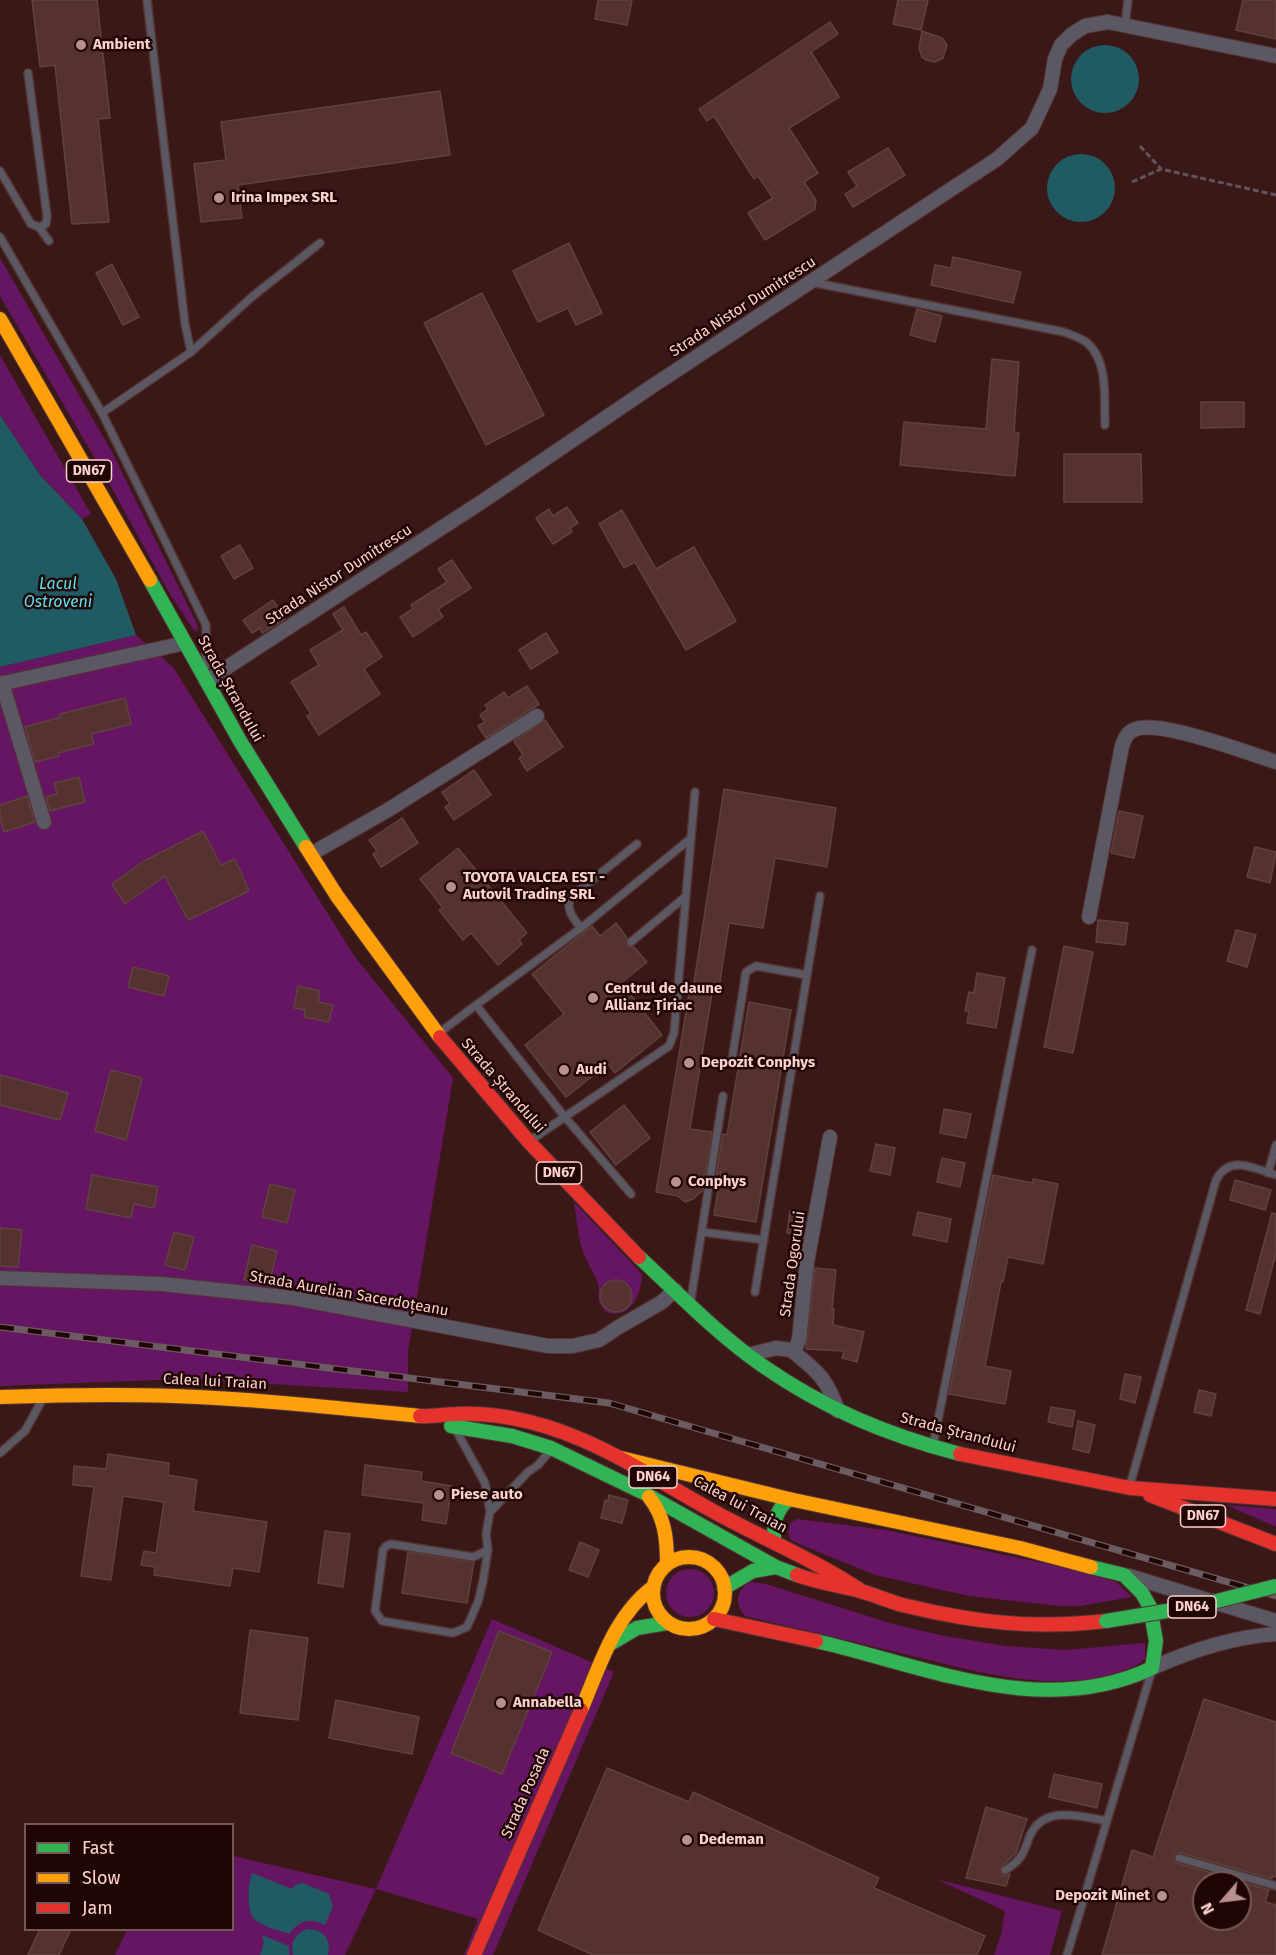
<!DOCTYPE html>
<html>
<head>
<meta charset="utf-8">
<style>
  body { margin:0 }
  #map { position:relative; width:1276px; height:1955px; overflow:hidden; background:#3b1818; font-family:"Fira Sans",sans-serif }
  canvas { display:block }
  .legend { position:absolute; left:24px; top:1823px; width:210px; height:108px; box-sizing:border-box; background:#1f0504; border:2px solid #775754; margin:0; padding:8px 10px; list-style:none; font-size:18px; color:#fbd2cd }
  .legend li { display:flex; align-items:center; gap:12px; height:30px }
  .legend b { width:30px; border:2px solid #775754 }
  .north { position:absolute; left:1192px; top:1871px; width:60px; height:60px; box-sizing:border-box; background:#1f0504; border:2px solid #775754; border-radius:50%; rotate:242deg; font-size:16px; font-weight:700; line-height:24px; text-align:center; color:#fbd2cd }
  .north::after { content:''; display:block; margin:auto; width:21px; height:27px; background:#b8918e; clip-path:polygon(50% 0,100% 100%,50% 72%,0 100%) }
</style>
</head>
<body>
<div id="map">
<canvas width="1276" height="1955"></canvas>
<ul class="legend">
<li><b style="height:8px;background:#30b455"></b>Fast</li>
<li><b style="height:8px;background:#ff9f0a"></b>Slow</li>
<li><b style="height:8px;background:#e5322d"></b>Jam</li>
</ul>
<div class="north">N</div>
</div>
<script>
const ctx = document.querySelector('canvas').getContext('2d');
ctx.lineJoin = 'round';
function paint(path, color) {
  ctx.fillStyle = color;
  ctx.fill(path, 'evenodd');
}
function stroke(path, color, width, dash) {
  ctx.strokeStyle = color;
  ctx.lineWidth = width;
  ctx.lineCap = dash ? 'butt' : 'round';
  ctx.setLineDash(dash || []);
  ctx.stroke(path);
}
function write(font, color, halo, rows, align = 'center') {
  ctx.font = font + ' "Fira Sans",sans-serif';
  ctx.lineWidth = 5;
  ctx.setLineDash([]);
  ctx.textBaseline = 'middle';
  ctx.strokeStyle = halo;
  ctx.fillStyle = color;
  for (const [text, x, y, turn = 0] of rows) {
    ctx.save();
    ctx.translate(x, y);
    ctx.rotate((+turn || 0) * Math.PI / 180);
    ctx.textAlign = isNaN(turn) ? turn : align;
    if (halo) ctx.strokeText(text, 0, 0);
    ctx.fillText(text, 0, 0);
    ctx.restore();
  }
}
paint(new Path2D(`
  M0,258L112,452L197,624L198,629L195,632L170,594L104,474L0,296Z
  M0,355L91,514L82,519L40,475L0,415Z
  M136,635L173,667L355,957L453,1078L408,1351V1392L184,1379L0,1386V667Z
  M574,1202L642,1274C641,1295 631,1320 606,1312C593,1297 602,1293 597,1281C594,1273 589,1266 586,1259C578,1242 577,1221 574,1202Z
  M1226,1505L1276,1509V1527Z
  M798,1519L886,1530L1081,1571L1116,1582L1132,1597L1080,1606H1060L969,1596L875,1575L792,1541C787,1535 788,1529 791,1522Z
  M666 1593a24 24 0 1 1 48 0a24 24 0 1 1-48 0Z
  M750,1582L766,1584L893,1624L940,1635L1006,1646L1065,1650L1145,1643V1659C1139,1665 1132,1667 1125,1670C1051,1697 969,1669 896,1652C846,1640 795,1628 745,1616C734,1603 736,1591 750,1582Z
  M492,1619L614,1672L493,1955H464L478,1919L376,1889L345,1955H115L127,1930H232L233,1856L376,1889Z
  M936,1879L1062,1911L1050,1955H994L1001,1935L1005,1911Z`), '#651562');
paint(new Path2D(`
  M1071 79a34 34 0 1 1 68 0a34 34 0 1 1-68 0Z
  M1047 188a34 34 0 1 1 68 0a34 34 0 1 1-68 0Z
  M0,415L40,475L82,519L116,579L136,635L0,667Z
  M252,1873L292,1889L295,1885L303,1883L329,1894L333,1906L325,1925C310,1918 299,1920 289,1934C279,1930 267,1928 258,1922C245,1915 248,1885 252,1873Z
  M307,1929C323,1929 332,1939 328,1955H293C290,1942 295,1934 307,1929Z
  M262,1935L289,1946V1955H260L264,1943Z`), '#205a62');
const building = new Path2D(`
  M32,0H97L110,118L98,119L109,222L72,224L55,65L40,67Z
  M598,0H632L627,25L595,19Z
  M898,0H928L921,30L893,24Z
  M1243,0H1276V39L1236,30Z
  M830,22L838,34L811,52L839,97L789,128L818,173L804,182L816,200L815,209L765,240L748,213L773,198L758,176L754,179L714,116L707,121L699,109Z
  M922,31L942,38L947,45L943,58L935,62L926,60L922,57L919,48Z
  M440,91L450,155L238,185L242,218L201,222L194,164L226,160L221,122Z
  M888,148L905,175L853,207L845,194L857,186L848,172Z
  M569,243L602,313L576,325L568,308L538,322L513,271Z
  M953,257L1021,272L1013,303L931,285L935,265L951,268Z
  M112,264L139,317L123,325L96,273Z
  M482,293L544,415L486,445L424,323Z
  M917,309L942,316L935,342L910,335Z
  M992,359L1019,362L1014,432L1019,433L1015,476L900,465L904,422L986,429Z
  M1201,402H1244V427L1201,428Z
  M1064,454H1141L1142,502H1064Z
  M567,507L578,523L570,528L572,532L553,544L536,518L549,509L553,516Z
  M622,510L656,569L694,547L736,621L686,650L635,562L624,568L599,524Z
  M240,545L253,568L234,579L221,556Z
  M452,560L471,588L438,609L443,617L413,637L400,617L413,609L411,605L447,582L438,569Z
  M273,600L285,619L262,633L260,628L252,633L243,620Z
  M344,607L361,635L366,632L382,657L364,669L380,694L319,735L307,716L311,714L291,682L319,665L310,650L343,630L333,614Z
  M546,633L558,652L531,669L519,650Z
  M527,686L539,704L486,738L478,726L485,722L480,715L488,709L485,705L504,692L508,698Z
  M125,698L131,724L91,734L94,744L58,753L59,756L35,762L25,727L61,717L60,714Z
  M545,720L563,747L527,771L519,758L523,755L514,741Z
  M474,770L491,795L454,820L445,807L450,804L442,792Z
  M79,777L85,802L50,811L46,797L57,794L54,783Z
  M724,789L836,808L827,867L775,858L763,928L729,923L719,988L713,987L690,1129L712,1132L703,1190L693,1199L685,1202L678,1196L656,1192L689,994L692,995Z
  M27,796L35,822L4,832L0,818V805Z
  M1119,811L1143,816L1134,858L1111,853Z
  M402,818L418,843L381,867L373,854L377,851L369,840Z
  M203,831L221,865L235,859L249,891L188,920L165,876L125,904L112,884L144,861Z
  M1255,847L1276,852L1270,883L1247,877Z
  M458,848L527,933L519,940L522,944L498,965L471,933L463,940L439,910L443,908L420,879Z
  M1098,920L1128,923L1125,945L1096,942Z
  M616,923L627,938L626,945L630,947H634L647,962L621,983L662,1035L615,1073L608,1064L566,1097L525,1045L564,1014L532,974L592,926L600,936Z
  M1236,930L1256,935L1247,967L1227,961Z
  M1064,946L1093,952L1073,1053L1044,1047Z
  M133,967L169,976L164,996L128,987Z
  M977,973L1005,978L996,1028L967,1023L969,1011H965L969,992L974,993Z
  M298,986L320,991L318,1002L333,1005L329,1022L304,1017L305,1010L294,1008Z
  M749,1002L791,1010L756,1222L714,1215L721,1171L716,1176L723,1134L727,1135Z
  M111,1070L142,1078L126,1140L95,1131Z
  M0,1075L68,1093L60,1120L0,1105Z
  M624,1105L650,1138L616,1165L590,1132Z
  M944,1109L971,1114L966,1138L940,1133Z
  M876,1144L895,1148L890,1175L870,1171Z
  M942,1158L965,1163L960,1187L937,1182Z
  M92,1175L158,1187L154,1208L134,1204L131,1218L86,1209Z
  M993,1175L1033,1183V1179L1058,1184L1043,1264L1008,1257L1003,1282H1001L985,1366L1011,1371L1005,1404L949,1394Z
  M1235,1180L1271,1190L1265,1210L1230,1200Z
  M270,1184L295,1190L287,1223L262,1217Z
  M790,1211L806,1213L803,1235L787,1233Z
  M918,1212L951,1219L947,1242L913,1235Z
  M1272,1213L1276,1214V1253L1260,1314L1246,1310Z
  M0,1228L22,1230L18,1267L0,1266Z
  M174,1232L194,1237L185,1270L165,1265Z
  M252,1245L277,1251L269,1285L244,1280Z
  M815,1268L836,1270L832,1309H834L833,1325L864,1332L857,1362L842,1358L844,1351L806,1349Z
  M600 1296a16 16 0 1 1 32 0a16 16 0 1 1-32 0Z
  M1125,1374L1141,1377L1135,1403L1120,1399Z
  M1199,1390L1216,1394L1211,1416L1194,1412Z
  M1051,1407L1075,1411L1072,1427L1048,1422Z
  M1078,1421L1095,1425L1089,1453L1073,1449Z
  M108,1454L169,1463L168,1475L197,1480L193,1511L267,1522L259,1572L233,1568L230,1586L154,1575L155,1567L141,1565L144,1551L156,1553L164,1502L123,1496L111,1580L81,1576L94,1487L73,1485L74,1466L106,1469Z
  M365,1465L422,1472L421,1481L452,1486L446,1524L422,1520L424,1503L362,1495Z
  M609,1495L628,1500L622,1523L601,1518L605,1500L608,1501Z
  M325,1531L350,1534L343,1587L318,1583Z
  M580,1542L599,1550L588,1577L569,1570Z
  M408,1552L474,1562L467,1603L402,1593Z
  M250,1630L308,1638L298,1720L240,1713Z
  M499,1631L552,1652L502,1774L451,1753Z
  M1204,1699L1276,1722V1877L1272,1876V1879L1181,1853L1175,1854L1174,1860L1177,1863L1269,1890L1265,1902L1276,1905V1955H1102L1132,1850L1153,1857ZM1204,1883H1240V1919H1204Z
  M336,1700L419,1717L412,1754L329,1738Z
  M607,1768L689,1802L693,1792L879,1878L874,1888L985,1936L977,1955H593L538,1930Z
  M1054,1774L1102,1784L1097,1808L1049,1797Z
  M986,1807L1027,1819L1016,1853L1000,1868L1002,1875L1010,1874L1006,1886L966,1878Z
  M40,1929H71L59,1955H28Z`);
paint(building, '#553230');
stroke(building, '#5f4240', 1.5);
const lane = new Path2D(`
  M147,0L185,324L191,352
  M1125,25L1128,0
  M0,171L31,224L39,227L46,224L47,216L28,73
  M39,227L49,241
  M0,237L102,413L172,555L206,625V666
  M811,282L1064,332C1071,335 1081,338 1086,342C1109,360 1104,400 1105,425
  M102,413L191,352L253,296L320,243
  M581,928C574,919 566,911 570,898L637,844
  M631,942L685,897
  M476,1005L581,928L690,839
  M439,1033L476,1005L564,1116L631,1194
  M732,1059L746,972L756,966L807,975
  M531,1140L669,1046L674,1033L695,792
  M1268,1173L1276,1145
  M702,1232L764,1240
  M755,1292L820,896
  M691,1299L723,1096
  M457,1432L485,1483L490,1512L486,1534L488,1550L483,1581L478,1602L467,1627L453,1633L382,1621L375,1611L383,1550L386,1546L391,1544L473,1557L488,1550
  M933,1445L1032,950
  M0,1453L25,1431L42,1400
  M1130,1485L1216,1180C1230,1154 1252,1168 1276,1175
  M490,1512L528,1472L538,1465L549,1452
  M1179,1858L1276,1886
  M1005,1870C1020,1862 1024,1853 1029,1838C1042,1804 1080,1816 1107,1821
  M1067,1955L1151,1673`);
const street = new Path2D(`
  M206,681L483,501L651,387L997,159L1032,128L1050,89L1055,59L1061,45L1071,35L1085,26L1108,22L1276,56
  M2,683L44,822
  M0,684L185,643
  M311,854L388,810L537,716
  M1089,917L1122,746C1125,738 1127,732 1136,729C1161,720 1248,753 1276,762
  M0,1278L162,1284L293,1298L548,1346H573L599,1340L617,1328L662,1302L675,1290
  M791,1350C817,1371 827,1378 838,1411
  M748,1355L776,1348L791,1350L796,1347L799,1340L807,1262L830,1137
  M1129,1576L1276,1621
  M1152,1668C1192,1650 1232,1637 1276,1634`);
const fast = new Path2D(`
  M150,580L240,741L306,847
  M639,1257C679,1294 718,1335 763,1366C825,1409 887,1435 960,1454
  M451,1426L512,1436L551,1448L644,1493L776,1567L797,1575
  M774,1542C774,1523 774,1512 789,1499
  M724,1588L753,1571L776,1567
  M816,1641C925,1666 1043,1720 1152,1668L1156,1641L1150,1607L1142,1593L1124,1575L1091,1567
  M610,1644L637,1628L667,1623`);
const slow = new Path2D(`
  M0,319L150,580
  M306,847L337,896L440,1037
  M0,1397C58,1395 116,1394 174,1396C256,1399 338,1408 420,1416
  M621,1458L789,1499L1020,1548L1091,1567
  M649,1497C665,1517 667,1539 667,1564
  M653 1593a36 36 0 1 1 72 0a36 36 0 1 1-72 0Z
  M581,1710C600,1666 614,1616 653,1587`);
const jam = new Path2D(`
  M440,1037L529,1142L639,1257
  M420,1416C433,1417 445,1414 457,1414C481,1413 506,1416 530,1422C600,1439 658,1482 722,1516C769,1541 818,1562 863,1592
  M960,1454L1130,1488L1276,1499
  M1150,1495L1276,1544
  M797,1575C819,1583 842,1586 864,1592C878,1596 892,1603 907,1606C977,1623 1035,1629 1106,1621
  M714,1619L816,1641
  M474,1955L581,1710`);
stroke(lane, '#533534', 10);
stroke(street, '#533534', 16);
stroke(fast, '#533534', 16);
stroke(slow, '#533534', 16);
stroke(jam, '#533534', 16);
stroke(new Path2D(`
  M1140,146L1161,169
  M1132,182L1161,169L1276,195`), '#62555d', 3, [6, 3]);
stroke(lane, '#5c5863', 7);
stroke(street, '#5c5863', 14);
stroke(fast, '#30b455', 14);
stroke(slow, '#ff9f0a', 14);
stroke(jam, '#e5322d', 14);
const rail = new Path2D(`
  M0,1327L609,1403L1276,1596`);
stroke(rail, '#6b5c61', 7);
stroke(rail, '#1f0504', 4.5, [14]);
const fastBridge = new Path2D(`
  M1106,1621L1197,1606L1276,1586`);
stroke(fastBridge, '#533534', 16, []);
stroke(fastBridge, '#30b455', 14);
for (const [x, y, r, color] of [
  [81,45,6,"#b8918e"],
  [219,198,6,"#b8918e"],
  [451,887,6,"#b8918e"],
  [593,998,6,"#b8918e"],
  [689,1063,6,"#b8918e"],
  [564,1070,6,"#b8918e"],
  [676,1182,6,"#b8918e"],
  [439,1495,6,"#b8918e"],
  [501,1703,6,"#b8918e"],
  [687,1840,6,"#b8918e"],
  [1162,1896,6,"#b8918e"]
]) {
  const dot = new Path2D();
  dot.arc(x, y, r, 0, 2 * Math.PI);
  ctx.fillStyle = color;
  ctx.fill(dot);
  stroke(dot, '#1f0504', 2);
}
for (const [x, y, w] of [
  [89,471,45],
  [559,1173,45],
  [653,1477,48],
  [1203,1516,45],
  [1192,1607,48]
]) {
  const box = new Path2D();
  box.roundRect(x - w / 2, y - 11, w, 22, 4.5);
  ctx.fillStyle = '#1f0504';
  ctx.fill(box);
  stroke(box, '#fbd2cd', 1.5);
}
write('bold 14px', '#fbd2cd', null, [
  ["DN67",89,471],
  ["DN67",559,1173],
  ["DN64",653,1477],
  ["DN67",1203,1516],
  ["DN64",1192,1607]
]);
write('bold 15px', '#fbd2cd', '#1f0504', [
  ["Ambient",93,45],
  ["Irina Impex SRL",231,198],
  ["TOYOTA VALCEA EST -",463,878],
  ["Autovil Trading SRL",463,895],
  ["Centrul de daune",605,989],
  ["Allianz Țiriac",605,1006],
  ["Depozit Conphys",701,1063],
  ["Audi",576,1070],
  ["Conphys",688,1182],
  ["Piese auto",451,1495],
  ["Annabella",513,1703],
  ["Dedeman",699,1840],
  ["Depozit Minet",1150,1896,"right"]
], 'left');
write('15px', '#fbd2cd', '#1f0504', [
  ["Strada Nistor Dumitrescu",743,307,-33],
  ["Strada Nistor Dumitrescu",339,575,-33],
  ["Strada Ștrandului",230,689,61],
  ["Strada Ștrandului",503,1086,49],
  ["Strada Ogorului",793,1264,-82],
  ["Strada Aurelian Sacerdoțeanu",349,1294,10],
  ["Calea lui Traian",215,1382,3],
  ["Strada Ștrandului",958,1433,15],
  ["Calea lui Traian",740,1505,28],
  ["Strada Posada",526,1793,-66]
]);
write('italic 16px', '#5be0f2', '#1f0504', [
  ["Lacul",58,585],
  ["Ostroveni",58,603]
]);
</script>
</body>
</html>
